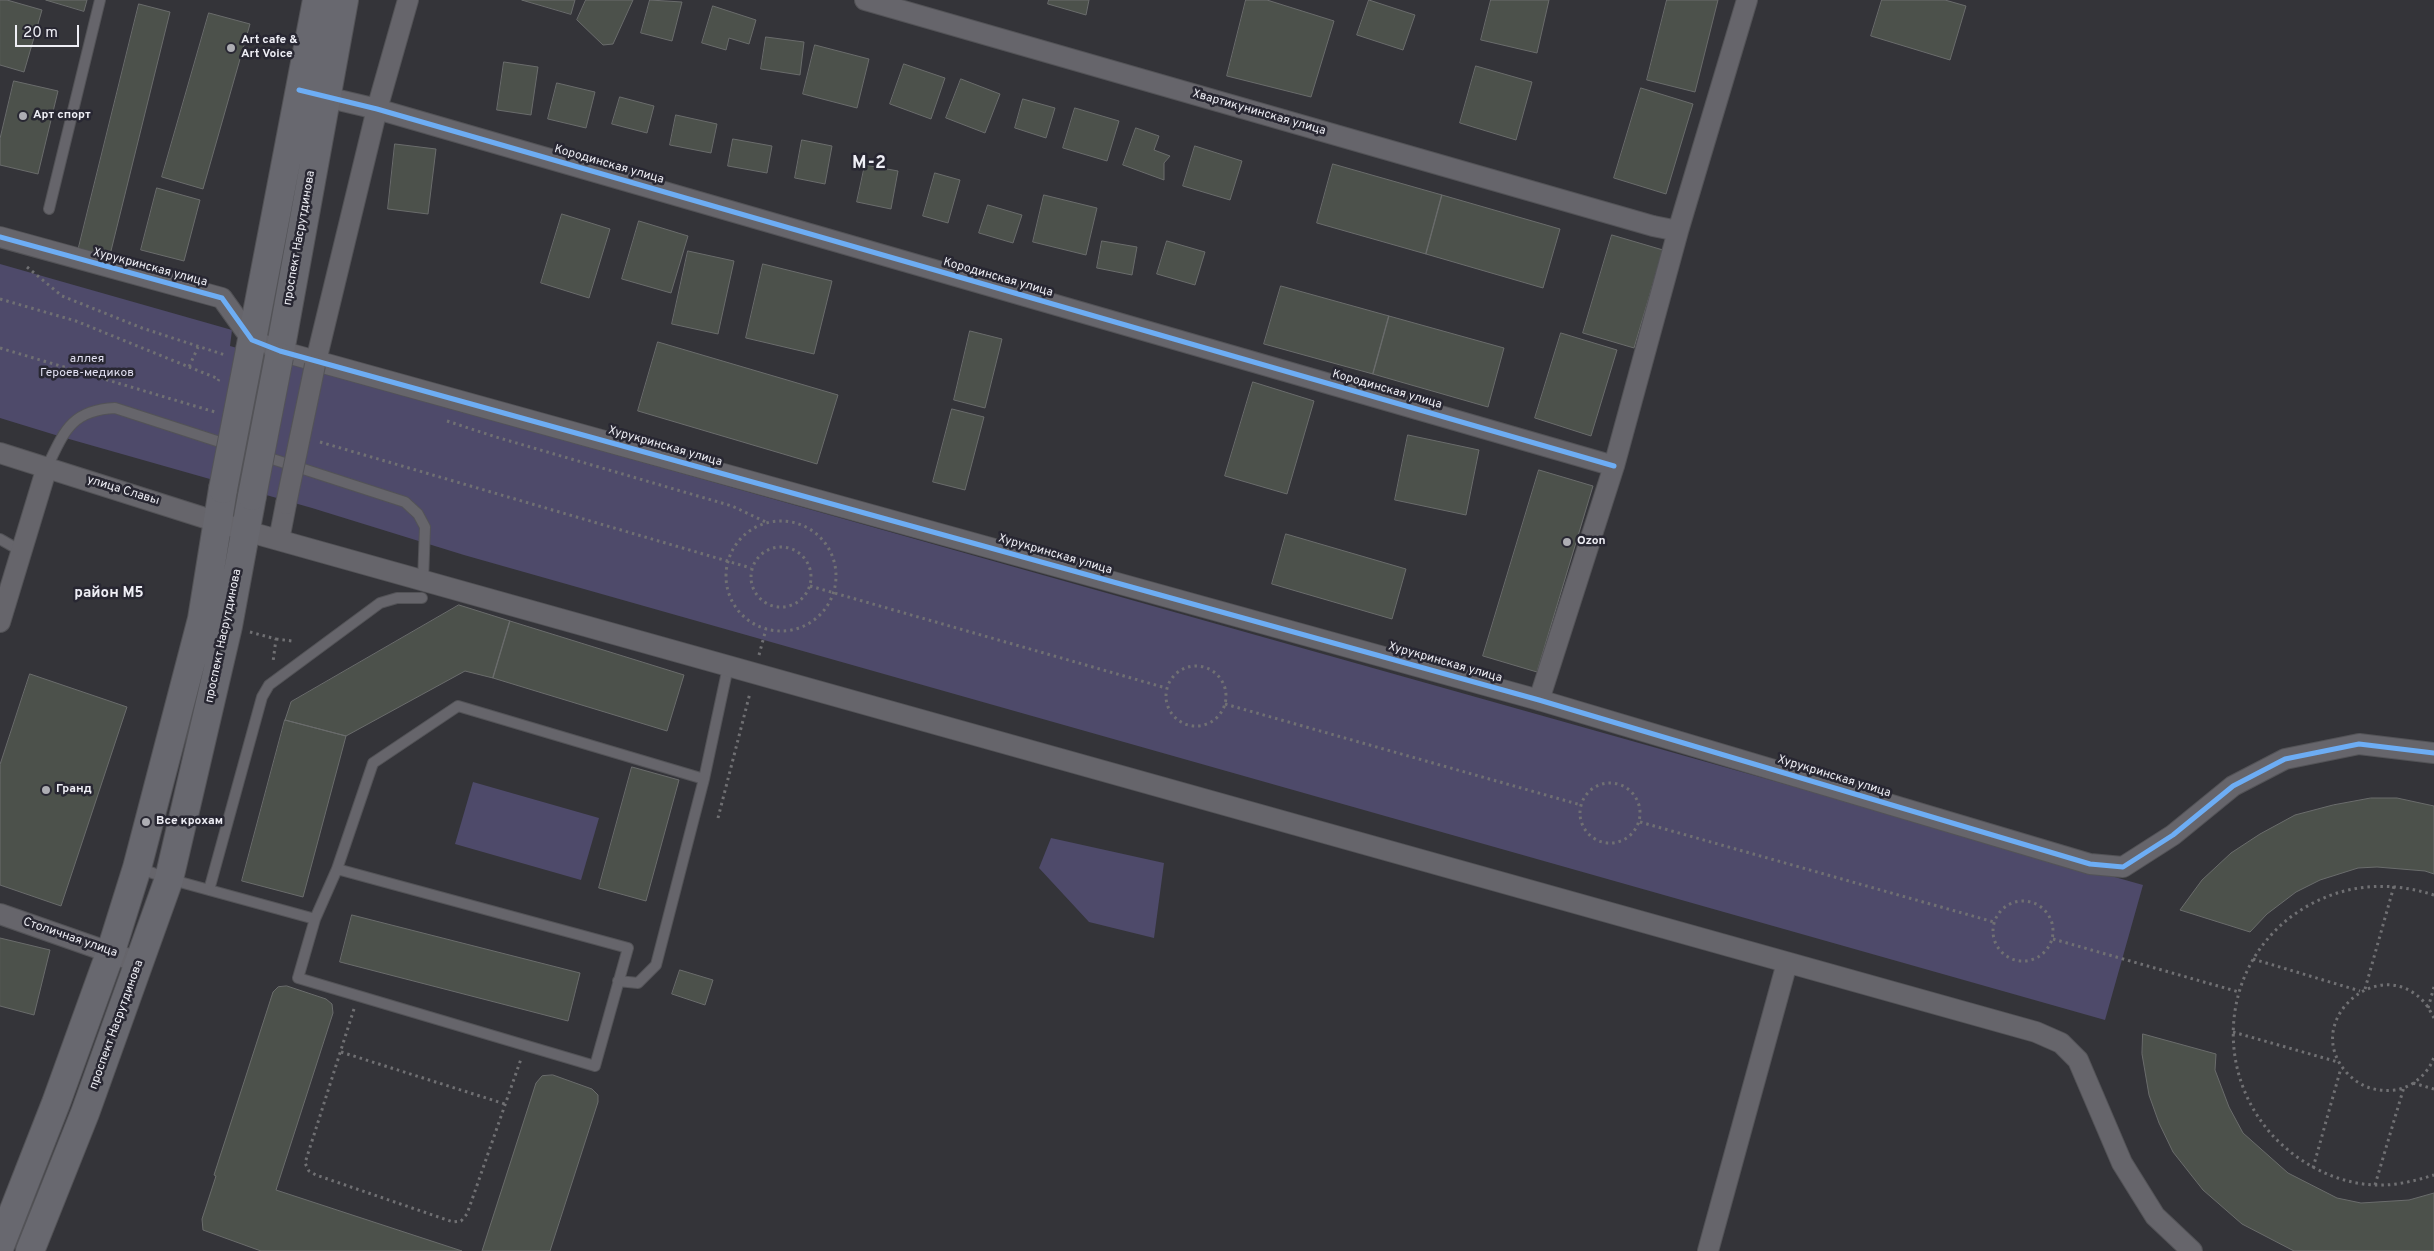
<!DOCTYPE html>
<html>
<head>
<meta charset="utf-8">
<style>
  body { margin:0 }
  #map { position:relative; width:2434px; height:1251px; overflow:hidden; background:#343439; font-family:Overpass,sans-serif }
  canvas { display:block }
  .scale { position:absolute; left:15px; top:25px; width:64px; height:22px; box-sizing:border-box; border:2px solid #eeeef5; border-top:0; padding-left:6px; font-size:15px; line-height:18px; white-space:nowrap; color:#eeeef5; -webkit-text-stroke:4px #282732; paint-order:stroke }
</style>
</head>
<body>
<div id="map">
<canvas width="2434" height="1251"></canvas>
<div class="scale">20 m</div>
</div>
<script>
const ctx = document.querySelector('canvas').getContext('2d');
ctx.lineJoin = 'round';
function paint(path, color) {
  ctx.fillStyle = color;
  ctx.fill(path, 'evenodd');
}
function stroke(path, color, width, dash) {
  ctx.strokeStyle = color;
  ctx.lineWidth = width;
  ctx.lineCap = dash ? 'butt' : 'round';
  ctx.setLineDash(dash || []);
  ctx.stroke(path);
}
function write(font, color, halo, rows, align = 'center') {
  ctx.font = font + ' Overpass,sans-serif';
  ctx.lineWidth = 5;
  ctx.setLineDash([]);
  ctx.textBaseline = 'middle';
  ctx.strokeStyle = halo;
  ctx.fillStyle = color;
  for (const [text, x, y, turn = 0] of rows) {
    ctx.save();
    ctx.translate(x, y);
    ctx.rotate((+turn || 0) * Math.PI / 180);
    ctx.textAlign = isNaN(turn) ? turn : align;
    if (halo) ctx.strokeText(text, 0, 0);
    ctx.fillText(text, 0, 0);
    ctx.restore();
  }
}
paint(new Path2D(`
  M0,264L232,330L230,346L2143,885L2105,1020L464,555L312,508L62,437L0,418Z
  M473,782L599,818L581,880L455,844Z
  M1051,838L1164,863L1154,938L1089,922L1039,868Z`), '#4e4a6a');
const building = new Path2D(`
  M0,0H7L42,10L24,72L0,65Z
  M46,0H87L84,11Z
  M522,0H575L571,14Z
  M586,0H633L613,44L603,45L577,20Z
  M650,0L682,2L672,41L641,33Z
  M1049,0H1089L1086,15L1048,4Z
  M1246,0H1267L1334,21L1311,97L1227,76Z
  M1369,0L1415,15L1403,50L1357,35Z
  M1491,0H1549L1537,53L1481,40Z
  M1667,0H1718L1695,92L1647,80Z
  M1882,0H1945L1966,6L1950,60L1871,36Z
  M139,4L170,12L109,259L78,251Z
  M713,6L756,20L749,44L729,38L726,50L702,43Z
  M209,13L250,24L203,189L162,177Z
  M766,37L804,42L800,75L761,69Z
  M815,45L869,59L857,108L803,94Z
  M504,62L538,67L531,115L497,110Z
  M904,64L945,78L931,119L890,104Z
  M1476,66L1532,82L1516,140L1460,123Z
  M961,79L1000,94L985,133L946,118Z
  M14,81L58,91L38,174L0,165V139Z
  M557,83L595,92L586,128L548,119Z
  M1641,88L1693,104L1666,194L1614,178Z
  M620,97L654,106L647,133L612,124Z
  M1023,99L1055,108L1046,138L1015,128Z
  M1075,108L1119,121L1107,161L1063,148Z
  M676,115L717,124L711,153L670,145Z
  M1136,128L1159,136L1154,150L1170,156L1164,163V180L1123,165Z
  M733,139L772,146L767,173L728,166Z
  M802,140L832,146L825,184L795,178Z
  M395,144L436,149L428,214L388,209Z
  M1195,146L1242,161L1230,200L1183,186Z
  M1333,164L1442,195L1426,254L1317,223Z
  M865,165L898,171L891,209L857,202Z
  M935,173L960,180L948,223L923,216Z
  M157,188L200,200L184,261L141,250Z
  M1044,195L1097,208L1086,255L1033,242Z
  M1442,195L1560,229L1543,288L1426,254Z
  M988,205L1022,215L1013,243L979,233Z
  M562,214L610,229L589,298L541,283Z
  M639,221L688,236L671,293L622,279Z
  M1612,235L1663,250L1634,348L1583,333Z
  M1102,241L1137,247L1132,275L1097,268Z
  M1167,241L1205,252L1195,285L1157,274Z
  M688,251L734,261L718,334L672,324Z
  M763,264L832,281L814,354L746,338Z
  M1281,286L1389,316L1373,374L1264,344Z
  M1389,316L1504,348L1488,407L1373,374Z
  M970,331L1002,339L985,408L954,400Z
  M1561,333L1617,350L1591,436L1535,418Z
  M658,342L838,395L817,464L638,411Z
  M1253,382L1314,401L1287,494L1225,476Z
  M952,409L984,417L965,490L933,482Z
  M1408,435L1479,450L1466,515L1395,500Z
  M1539,470L1593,486L1537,672L1483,656Z
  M1286,534L1406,569L1392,619L1272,584Z
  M459,605L510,621L493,678L465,671L346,736L285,720L291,702Z
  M510,621L684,675L667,731L493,678Z
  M30,674L127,707L61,906L0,885V765Z
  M285,720L346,736L303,897L242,881Z
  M632,767L679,780L646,901L599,888Z
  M2371,798H2397L2434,806V874L2425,871L2377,867L2358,868L2320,880L2296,892L2267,914L2250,932L2180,910L2202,880L2231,853L2260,834L2295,815L2333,805Z
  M352,915L580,973L568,1021L340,962Z
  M0,938L50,950L34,1015L0,1006Z
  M680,970L713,980L705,1005L672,994Z
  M287,986L326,999L332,1004L333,1013L276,1190L462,1251H261L203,1230L202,1219L216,1176L214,1175L273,992L278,987Z
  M2143,1034L2216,1054L2215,1070L2229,1107L2243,1133L2288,1173L2337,1198L2361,1203L2409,1200L2434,1193V1251H2294L2242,1224L2203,1190L2173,1152L2159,1123L2149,1095L2142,1054Z
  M553,1075L592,1089L598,1095V1102L550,1251H482L536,1083L542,1076Z`);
paint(building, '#4c514b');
stroke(building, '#6a6c6c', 1);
const lane = new Path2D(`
  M49,209L100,0
  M47,467C64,432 71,410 115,408L405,502L418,514L425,527L423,581
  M0,539L21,551
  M139,868L169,879L315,919L337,869L373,763L458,706L704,779
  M209,890L262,697L269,685L380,603L397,598H422
  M315,919L298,978L595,1066L628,948L337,869
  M618,981L638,983L656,965L704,779L728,667`);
const street = new Path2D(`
  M865,0L1653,226L1678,231
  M313,94L377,109L1614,466
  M0,237L222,298L252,340L280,351L1539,700L2090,864L2123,867L2173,835L2233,786L2285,759L2359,744L2434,753
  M315,365L377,109L408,0
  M0,453L246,531L2036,1032L2061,1043L2078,1060L2122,1163L2155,1216L2192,1251
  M279,540L286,504
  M0,622L47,467
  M1539,700L1614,466L1678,231L1747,0
  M0,914L140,963
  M1708,1251L1787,963`);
const secondary = new Path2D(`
  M250,350L317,0
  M279,357L344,0
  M0,1246L56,1103L111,951L137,868L202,619L223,489
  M30,1251L85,1113L169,879L228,626L252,496`);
stroke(lane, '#535357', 12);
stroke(street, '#535357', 22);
stroke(secondary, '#535357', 30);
stroke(new Path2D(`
  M27,267L62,296L142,328L225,355
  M0,299L76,321L189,367L198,347
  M0,348L215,412
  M189,367L219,379L218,381
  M447,421L496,437L732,506L768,523
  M320,442L751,568
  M726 576a55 55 0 1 1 110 0a55 55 0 1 1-110 0Z
  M751 577a30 30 0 1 1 60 0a30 30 0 1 1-60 0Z
  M810,586L1166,688
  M250,632L276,639L273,662
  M276,639L292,641
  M759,655L766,629
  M1166 696a30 30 0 1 1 60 0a30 30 0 1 1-60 0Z
  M1225,704L1581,805
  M1580 813a30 30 0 1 1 60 0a30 30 0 1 1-60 0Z
  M718,818L750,693
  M1640,822L1994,922
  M2434,895C2393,882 2352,883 2313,903C2211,956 2207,1096 2300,1159C2322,1174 2348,1184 2375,1185C2395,1186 2414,1181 2434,1175
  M1993 931a30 30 0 1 1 60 0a30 30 0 1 1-60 0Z
  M2053,939L2239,992
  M2253,959L2360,991
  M2365,989L2394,886
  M2428,1008L2434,987
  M354,1009L305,1163L309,1171L316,1175L453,1222L461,1221L467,1214L521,1059
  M2434,1018C2431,1013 2428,1006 2424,1002C2379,952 2300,1022 2347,1073C2360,1087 2376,1092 2395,1090C2412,1088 2429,1073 2434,1057
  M2233,1032L2338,1062
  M341,1052L505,1104
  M2413,1083L2434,1089
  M2313,1168L2341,1068
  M2375,1185L2404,1087`), '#707073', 3, [2.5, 4]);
stroke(lane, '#66656b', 10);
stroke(street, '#66656b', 20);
stroke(secondary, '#68686f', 28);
const streetBridge = new Path2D(`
  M286,504L315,365`);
const secondaryBridge = new Path2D(`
  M223,489L250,350
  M252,496L279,357`);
stroke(streetBridge, '#535357', 22, []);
stroke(secondaryBridge, '#535357', 30, []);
stroke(streetBridge, '#66656b', 20);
stroke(secondaryBridge, '#68686f', 28);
stroke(new Path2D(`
  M299,90L377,109L1614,466
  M0,237L222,298L252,340L280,351L1539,700L2090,864L2123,867L2173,835L2233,786L2285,759L2359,744L2434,753`), '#6dadf4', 5);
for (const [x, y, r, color] of [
  [231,48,5,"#adadb3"],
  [23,116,5,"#adadb3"],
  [1567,542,5,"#adadb3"],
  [46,790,5,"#adadb3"],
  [146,822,5,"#adadb3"]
]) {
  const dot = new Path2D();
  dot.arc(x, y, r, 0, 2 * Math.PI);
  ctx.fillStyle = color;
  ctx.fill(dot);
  stroke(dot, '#282732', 2);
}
write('bold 12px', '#eeeef5', '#282732', [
  ["Art cafe &",241,41],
  ["Art Voice",241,55],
  ["Арт спорт",33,116],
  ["Ozon",1577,542],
  ["Гранд",56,790],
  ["Все крохам",156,822]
], 'left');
write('12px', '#eeeef5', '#282732', [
  ["Хвартикунинская улица",1259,113,16],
  ["Кородинская улица",609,165,16],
  ["проспект Насрутдинова",300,238,-80],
  ["Хурукринская улица",150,268,15],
  ["Кородинская улица",998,278,16],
  ["Кородинская улица",1387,390,16],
  ["Хурукринская улица",665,447,16],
  ["улица Славы",123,491,17],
  ["Хурукринская улица",1055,555,16],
  ["проспект Насрутдинова",224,636,-78],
  ["Хурукринская улица",1445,663,16],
  ["Хурукринская улица",1834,777,17],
  ["Столичная улица",70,938,19],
  ["проспект Насрутдинова",117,1025,-70]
]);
write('12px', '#e2e1f2', '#282732', [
  ["аллея",87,360],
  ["Героев-медиков",87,374]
]);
write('bold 15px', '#eeeef5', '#282732', [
  ["район М5",109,594]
]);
write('bold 18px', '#eeeef5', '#282732', [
  ["М-2",869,164]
]);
</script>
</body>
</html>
